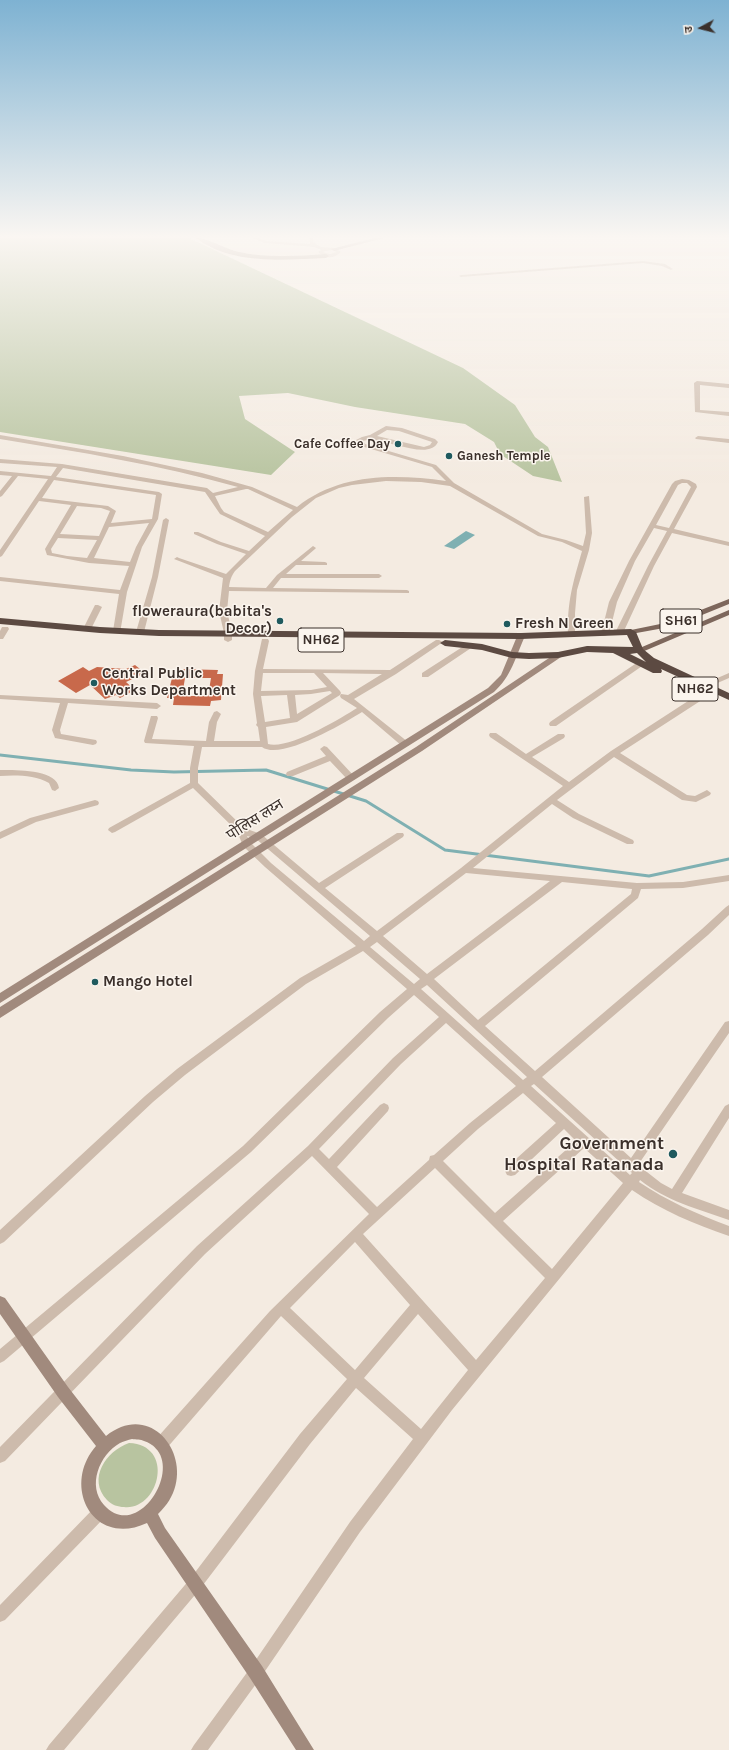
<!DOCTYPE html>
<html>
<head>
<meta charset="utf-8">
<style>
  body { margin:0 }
  #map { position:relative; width:729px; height:1750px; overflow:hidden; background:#f4ebe1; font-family:Karla,"Noto Sans Devanagari",sans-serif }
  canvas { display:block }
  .north { position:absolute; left:681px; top:8px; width:40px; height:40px; -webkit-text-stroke:3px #fbf5ee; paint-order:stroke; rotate:263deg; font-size:11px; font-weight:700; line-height:16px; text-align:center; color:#3b302b }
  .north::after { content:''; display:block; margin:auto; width:14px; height:18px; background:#3b302b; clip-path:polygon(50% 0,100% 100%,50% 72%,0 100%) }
</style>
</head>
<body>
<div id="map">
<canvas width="729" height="1750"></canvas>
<div class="north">उ</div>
</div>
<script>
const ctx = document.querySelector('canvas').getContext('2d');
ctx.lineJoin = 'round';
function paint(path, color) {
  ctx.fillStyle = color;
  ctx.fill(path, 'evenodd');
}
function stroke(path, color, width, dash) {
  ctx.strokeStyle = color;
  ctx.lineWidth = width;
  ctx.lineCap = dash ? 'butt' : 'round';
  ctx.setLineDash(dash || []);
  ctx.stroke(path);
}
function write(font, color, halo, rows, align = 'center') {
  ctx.font = font + ' Karla,"Noto Sans Devanagari",sans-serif';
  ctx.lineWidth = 3;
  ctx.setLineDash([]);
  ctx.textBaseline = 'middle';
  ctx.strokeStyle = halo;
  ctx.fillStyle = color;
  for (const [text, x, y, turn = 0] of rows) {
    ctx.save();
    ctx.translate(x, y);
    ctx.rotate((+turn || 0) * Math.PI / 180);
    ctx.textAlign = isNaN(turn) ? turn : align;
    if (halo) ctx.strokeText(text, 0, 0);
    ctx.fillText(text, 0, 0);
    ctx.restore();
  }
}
paint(new Path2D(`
  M0,238H189L463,368L515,405L535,437L548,447L562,482L533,476L500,454L494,442L465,424L355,407L288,393L239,396L245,419L295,452L271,475L0,432Z
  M129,1443C176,1445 159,1511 124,1507C118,1507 112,1505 107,1500C87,1479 106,1451 129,1443Z`), '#b8c4a0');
paint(new Path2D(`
  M466,531L475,535L454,549L444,546Z`), '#7fb0b2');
stroke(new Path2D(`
  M0,755L131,770L174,772L266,770L366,801L445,850L649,876L729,859`), '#7fb0b2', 3);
paint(new Path2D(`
  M135,665L145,673L126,682L135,690L120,698L116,695L105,699L90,685L76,693L58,681L83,667L89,671L97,667L126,669Z
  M181,669L218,670L217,674H223L221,700L211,701L210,706L173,705L174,698H167L173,674H180ZM185,678H211L208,696H182Z`), '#c8694b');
paint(new Path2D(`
  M252,238H258L266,241L310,244L309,238H313V242L321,247L335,248L341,252C334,259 325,259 318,252L321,250L314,247L265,243ZM326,251L333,250L336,252L330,254L323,252Z
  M643,261L665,264L673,269L671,270L662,266L643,263L461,277L459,276L461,275Z
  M697,381L729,384V388L700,385V410L729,412V416L695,412L694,383Z
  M386,426L402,428L435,439L438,442C428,463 381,434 363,441L365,444L436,465L454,483L542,534L566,540L583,546L586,533L584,497L589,496L592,533L589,550L577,590L575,613V637H569L568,635C567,601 573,583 582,551L562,542L538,536L450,486L421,482L386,481L352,485L339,488L316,498L292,517L235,571C231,577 230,580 229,587L266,588L277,575L313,546L316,548L315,549L301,561L325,562L327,563V565H296L286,574H379L382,576L379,578H281L273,588L407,590L409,591V593L229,591L227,611L232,633V640L228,642L224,640V633L219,611L223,578L174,559L177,557L179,558L226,574L246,554L217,544L194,534V532H198L221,542L249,551L265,536L220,514L205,492L63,468L56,477L159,492L162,494L158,519L142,547L127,592L120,633H117L113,631L119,594L0,581V577L120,590L129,566L89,563L47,555L45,549L71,505L39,501L2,556L0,557V550L48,479L18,476L2,496L0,497V491L12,476L0,475V471L51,476L57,467L0,463V459L62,464L207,488L213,493L238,487C160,465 80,452 0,439V435L123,456L202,473L252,487L297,507C340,473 394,474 446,481L432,467L361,446L356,440L362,437L370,435ZM387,430L399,431L432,442L430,445L424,447L377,436ZM54,480L156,495L152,519L111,523L116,511L108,506L42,498ZM246,489H248L293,510L268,532L224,512L221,508L215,496ZM77,506L101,508L110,511L99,536L60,534ZM149,523L136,547L130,562L94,558L109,527ZM58,538L97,540L87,558L67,556L52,553L51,549Z
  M698,436L729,439V443L696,439L695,438Z
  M682,479L689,480L696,484L697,487L674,529L729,542V546L672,533L654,566L623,633L619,635H616L615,633L648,566L667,531L654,528L635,561L617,602L609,634L605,636H602L601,634L609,602L629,561L672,484L675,481ZM682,483H687L691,487L669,528L656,525L678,485Z
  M166,518L169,520L158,577L144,632L140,634L136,632L152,577L163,520Z
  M95,605H98L102,607L90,631H84L83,629Z
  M2,627H8L9,629L3,639H0V631Z
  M262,639H268L269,641L263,669L390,670L436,640H439L443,642L396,674L354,699L408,742L409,744L408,746H402L362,712C344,723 281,761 262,747H202L198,768V783L244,828L261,834L319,883L397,833H403L404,835L403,837L325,888L377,931L461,868L563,786L490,737L489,735L490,733H496L526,754L558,734H564L565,736L564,738L532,757L569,782L611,751L702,692H708L709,694L708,696L620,753L687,795L695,796L707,790L711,793L710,795L696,802L682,800L614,757L557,800L579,814L633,840L634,842L633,844H627L573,818L552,804L473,868L637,883L683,882L729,875V881L683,888L641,889L638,898L485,1026L535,1071L702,929L726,907L729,905V915L708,935L542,1077L631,1158L725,1022L729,1021V1033L638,1165L661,1183L672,1189L725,1106L729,1104V1118L682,1193L729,1210V1220C698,1209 666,1201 640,1180L639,1182C667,1201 697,1214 729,1226V1236C695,1224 662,1211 632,1190L452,1410L360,1532L261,1677L208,1750H191L194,1745L251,1667L350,1522L413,1439L356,1388L310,1444L200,1589L64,1750H46L49,1745L190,1579L300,1434L347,1379L281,1316L166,1449L161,1451L156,1449L154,1444L156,1439L270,1311L369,1214L312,1156L205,1254L5,1461L0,1463V1447L197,1246L308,1146L393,1058L439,1017L414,995L388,1018L251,1152L4,1361L0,1363V1349L243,1146L380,1012L407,989L363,951L306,984L185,1075L153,1102L4,1242L0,1244V1230L145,1096L177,1069L300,978L356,946L265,867L243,846L237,831L193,788L115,832L112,833L108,830L109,828L190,783V768L194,746L145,743L144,741L151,716H157L158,718L152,739L206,741L209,722L214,712L217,711L221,714L217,722L214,741H260L258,727L256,725L257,723L253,694L255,671ZM263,673H314L327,687L311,690L261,691ZM323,673L382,674L348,695L341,694L340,696L341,698L357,708C340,719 288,750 268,744L266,727L297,722L340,695L341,693L340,691ZM330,691L332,693L297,714L295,695L311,694ZM287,695L290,718L265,722L261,696ZM247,836L255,838L370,936L364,941L271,863L250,842ZM466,873L550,881L427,974L383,936ZM562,882L632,889L631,894L478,1020L434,979ZM377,942L420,979L414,984L370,947ZM427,985L527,1077L523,1080L421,989ZM446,1023L516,1086L470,1123L434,1155L430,1156L429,1160L377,1207L337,1167L388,1111L389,1108L388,1105L384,1103L380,1105L329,1159L319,1149L401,1064ZM534,1084L632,1173L630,1175L531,1086ZM523,1093L556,1123L507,1167L505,1171L507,1175L511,1176L515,1175L564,1129L576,1141L495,1213L443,1161L478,1129ZM584,1148L623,1183L552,1269L503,1221ZM435,1168L545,1278L476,1360L363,1234ZM355,1242L410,1305L355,1370L290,1308ZM418,1314L468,1370L421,1429L364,1378Z
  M467,644H473L474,646L428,677H422V673Z
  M638,662H641L645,664L556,726H550L549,724L550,722Z
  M729,673V678L706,688H700L699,686Z
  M0,695L157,703L161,706L157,709L68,703L60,730L61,734L96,740L97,742L96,744L93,745L55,738L52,730L60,703L0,699Z
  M324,746L327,747L354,776L355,778L354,780H348L330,761L293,776H287L286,774L287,772L326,756L320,749Z
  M0,770C15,770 57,769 59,788L55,791L52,790L49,783C35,775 16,775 0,776Z
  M95,800L98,801L99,803L98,805L36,822L0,839V832L30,818Z
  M100,1505L105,1507L107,1512L105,1517L5,1620L0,1622V1605L95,1507Z`), '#cdbbac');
paint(new Path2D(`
  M196,238C209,238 225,249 239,252C268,258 297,256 326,254L329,256L326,258C285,260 231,265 196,238Z
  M375,238H384L334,251L331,249Z
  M518,634H524L525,636C516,656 511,677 494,692L0,1003V993L488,688L501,675Z
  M558,652L561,653V657L422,751L0,1018V1007L416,747Z
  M0,1296L5,1298L68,1387L106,1436C157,1395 205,1472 158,1514L165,1528L262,1666L314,1750H296L250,1678L155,1538L147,1523C93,1548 61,1486 96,1446L58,1397L0,1314ZM132,1439C136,1440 141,1439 144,1441C191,1457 140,1545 104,1505C87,1486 99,1455 120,1443C124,1441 128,1440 132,1439Z`), '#a18a7d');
paint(new Path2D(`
  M729,599V604L675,626L631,634L627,632L631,630L670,622Z
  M729,610V615L642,652L639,653L635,650Z`), '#7d675c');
paint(new Path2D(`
  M0,618L100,627L159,630L521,633L631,629L636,632L643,649L654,658L729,693V700L661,669L662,671L661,673H653L613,653L587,652L558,658L529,659L512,658L482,650L445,646L440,643L445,640L482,644L512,652L529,653L558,652L587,646L633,647L627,635L521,639L159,636L100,633L0,624ZM637,653L646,662L630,654Z`), '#5c4a42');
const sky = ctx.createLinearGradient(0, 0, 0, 483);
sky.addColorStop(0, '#7eb2d2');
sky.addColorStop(0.49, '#faf6f2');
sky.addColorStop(1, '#faf6f200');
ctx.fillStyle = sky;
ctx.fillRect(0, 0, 729, 483);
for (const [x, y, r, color] of [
  [398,444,4,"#1f5a5e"],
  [449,456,4,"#1f5a5e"],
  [280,621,4,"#1f5a5e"],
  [507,624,4,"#1f5a5e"],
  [94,683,4,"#1f5a5e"],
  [95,982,4,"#1f5a5e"],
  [673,1154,5,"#1f5a5e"]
]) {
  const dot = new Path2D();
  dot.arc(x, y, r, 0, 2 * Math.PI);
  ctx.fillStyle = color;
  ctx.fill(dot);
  stroke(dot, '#fbf5ee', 1.5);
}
write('bold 13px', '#3b302b', '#fbf5ee', [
  ["Cafe Coffee Day",390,444],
  ["Ganesh Temple",457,456,"left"]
], 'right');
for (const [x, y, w] of [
  [681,621,42],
  [321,640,46],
  [695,689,46]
]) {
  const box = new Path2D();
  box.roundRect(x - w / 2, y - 12, w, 24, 3);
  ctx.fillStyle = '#fbf5ee';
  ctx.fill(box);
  stroke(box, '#3b302b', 1);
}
write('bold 14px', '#3b302b', null, [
  ["SH61",681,621],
  ["NH62",321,640],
  ["NH62",695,689]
]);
write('bold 15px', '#3b302b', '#fbf5ee', [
  ["floweraura(babita's",272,612,"right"],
  ["Decor)",272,629,"right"],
  ["Fresh N Green",515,624],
  ["Central Public",102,674],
  ["Works Department",102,691],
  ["Mango Hotel",103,982]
], 'left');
write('15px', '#3b302b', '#fbf5ee', [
  ["पोलिस लय्न",255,820,-32]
]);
write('bold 18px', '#3b302b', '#fbf5ee', [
  ["Government",664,1144],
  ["Hospital Ratanada",664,1165]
], 'right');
</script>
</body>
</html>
